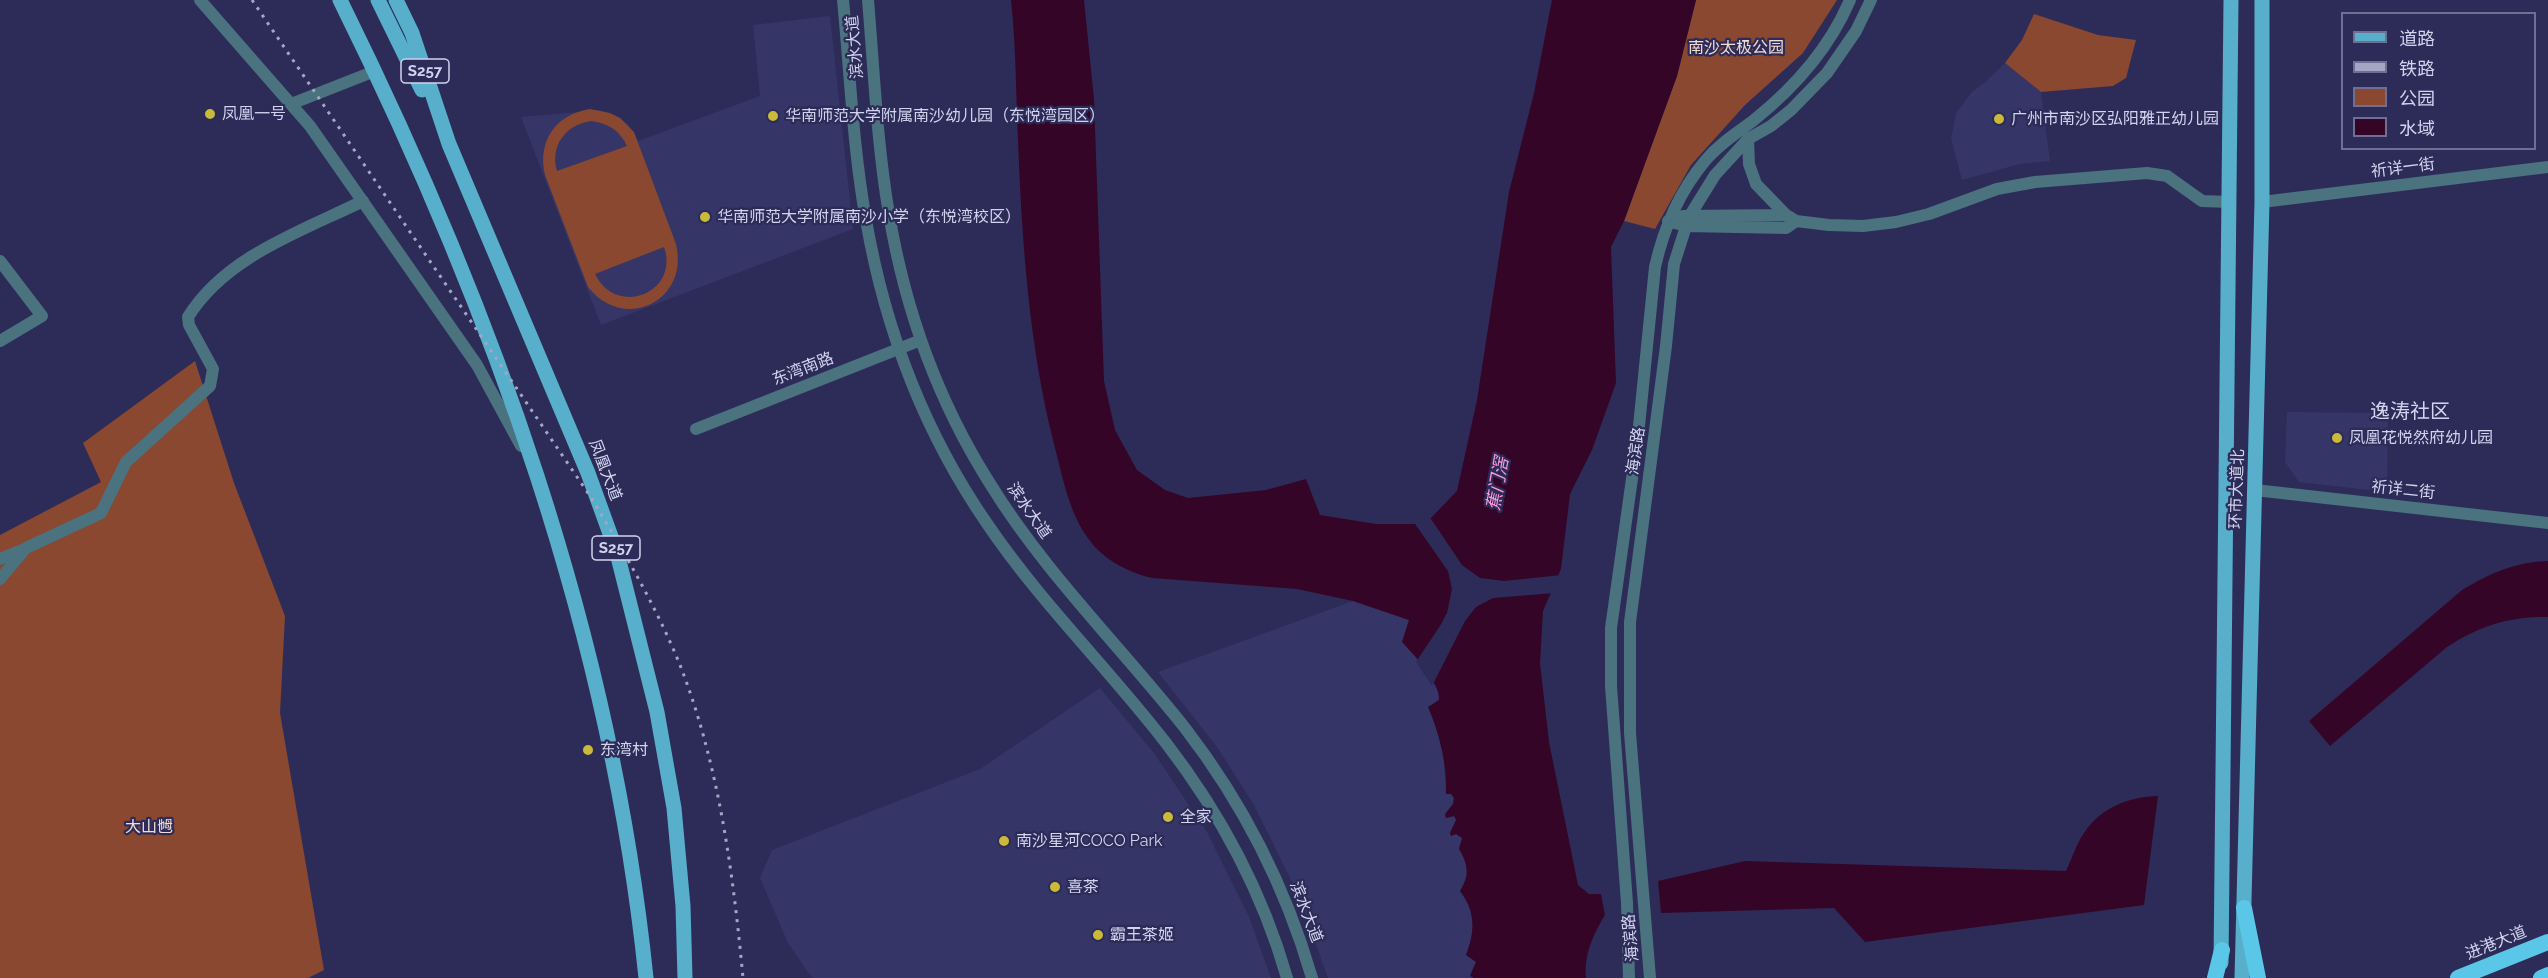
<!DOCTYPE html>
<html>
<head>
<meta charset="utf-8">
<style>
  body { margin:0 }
  #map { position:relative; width:2548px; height:978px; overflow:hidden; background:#2d2c58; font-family:Raleway,"Noto Sans SC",sans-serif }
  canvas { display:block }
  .legend { position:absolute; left:2341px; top:12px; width:195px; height:138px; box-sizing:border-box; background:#2d2c58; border:2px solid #6f6f94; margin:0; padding:8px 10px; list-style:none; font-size:18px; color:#d1d3ef }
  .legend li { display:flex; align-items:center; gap:12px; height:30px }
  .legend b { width:30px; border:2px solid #6f6f94 }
</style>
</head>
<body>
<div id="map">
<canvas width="2548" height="978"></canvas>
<ul class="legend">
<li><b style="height:8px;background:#57afcb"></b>道路</li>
<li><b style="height:8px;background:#a5a6c6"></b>铁路</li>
<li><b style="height:16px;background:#89482f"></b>公园</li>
<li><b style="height:16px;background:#350528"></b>水域</li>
</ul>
</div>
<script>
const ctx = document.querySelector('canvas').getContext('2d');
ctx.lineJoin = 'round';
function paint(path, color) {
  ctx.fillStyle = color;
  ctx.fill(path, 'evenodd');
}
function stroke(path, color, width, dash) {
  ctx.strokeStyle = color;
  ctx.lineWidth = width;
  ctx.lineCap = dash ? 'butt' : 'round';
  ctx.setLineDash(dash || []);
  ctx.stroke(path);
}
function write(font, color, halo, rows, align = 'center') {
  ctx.font = font + ' Raleway,"Noto Sans SC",sans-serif';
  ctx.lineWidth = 4.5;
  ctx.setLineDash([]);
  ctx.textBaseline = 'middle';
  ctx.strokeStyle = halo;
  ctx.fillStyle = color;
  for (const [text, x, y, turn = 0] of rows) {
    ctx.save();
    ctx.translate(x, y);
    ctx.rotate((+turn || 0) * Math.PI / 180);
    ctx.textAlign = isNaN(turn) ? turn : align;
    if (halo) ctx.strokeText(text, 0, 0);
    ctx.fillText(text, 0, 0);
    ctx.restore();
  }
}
paint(new Path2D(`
  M830,16L853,229L601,325L521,117L600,110L620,118L628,124L638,141L760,96L753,25Z
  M2005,63L2041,92L2050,161L2020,164L1962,180L1951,139L1956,113L1972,92L1984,83Z
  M2287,412L2388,413L2387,492L2299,482L2285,462Z
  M1353,601L1409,620L1402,642L1417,658L1439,692V699L1434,703L1436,725L1444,759L1446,794H1452L1454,798L1453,804L1445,815L1446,818L1455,816L1457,820L1450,833L1451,836L1456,834L1462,838L1459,849L1465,859L1468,874L1460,891L1470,908L1472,918L1474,930L1466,955L1476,962L1470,975L1474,978H1328L1299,896L1254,805L1217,747L1158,672Z
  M1100,688L1154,753L1207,832L1249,917L1271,978H812L788,943L760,878L772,850L980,769Z`), '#353567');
paint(new Path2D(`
  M1696,0H1837L1803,53L1745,105L1691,165L1655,229L1624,221L1677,76Z
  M2034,14L2098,35L2136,40L2126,78L2113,86L2041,92L2005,63L2022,40Z
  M590,109L610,113L620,118L634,132L676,244C690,301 624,333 588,287L545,175C537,141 556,114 590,109ZM591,121C607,123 620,130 627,146L557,171C550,146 565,125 591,121ZM664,247C680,293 616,318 595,274Z
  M195,361L234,483L285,616L280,713L324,970L308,978H0V535L101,482L83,443Z`), '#89482f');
paint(new Path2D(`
  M1011,0H1084L1094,99L1104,381L1115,430L1137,470L1165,490L1188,498L1266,490L1306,479L1320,515L1376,524H1425L1457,491L1477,400L1509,192L1534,93L1552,0H1696L1677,76L1624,221L1611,247L1616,383L1592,450L1570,494L1561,569L1543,611L1540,663L1549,742L1578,885L1589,894H1601L1605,915C1593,935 1584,954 1586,978H1474L1470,976L1476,962L1466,955C1475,933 1476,911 1460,891C1470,876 1468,864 1459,849L1462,838L1456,834L1451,836L1450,833L1456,820L1454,816L1446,818L1445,814L1453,804L1454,798L1451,794H1446C1447,764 1440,735 1428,707L1439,700C1440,682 1414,655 1402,642L1409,620L1353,601L1297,589L1152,578C1125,571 1101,559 1085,534C1068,508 1062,474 1054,444C1029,346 1022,242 1018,141C1016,94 1016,47 1011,0Z
  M2548,561V617C2510,616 2479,626 2447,647L2330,746L2309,721L2462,590C2490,573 2516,562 2548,561Z
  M2158,796L2144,905L1865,942L1834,908L1661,913L1658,881L1745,861L2066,871C2072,859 2076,844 2084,833C2101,807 2129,797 2158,796Z`), '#350528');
paint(new Path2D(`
  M1429,516L1462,565L1480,578L1504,581L1562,575L1554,593L1493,598L1476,607L1465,621L1432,686L1416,662L1440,626L1447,613L1452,589L1448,571L1413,521H1424Z`), '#2d2c58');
stroke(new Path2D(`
  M200,0L310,126L477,365L521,446
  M843,0C850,73 853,148 866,220C885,329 925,434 988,525C1041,603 1109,669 1166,743C1220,813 1263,894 1287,978
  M868,0C874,71 877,144 889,214C905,309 938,401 989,482C1044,572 1120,646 1185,728C1242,802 1286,888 1312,978
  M291,104L375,71
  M1748,139L1749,164L1756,184L1786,215
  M2262,202L2548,167
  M1668,221L1686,226L1786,228L1796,221L1786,215L1683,216
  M1796,221L1829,225L1863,226L1896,222L1929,214L1997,189L2035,182L2147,173L2167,176L2202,201L2230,202
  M0,261L42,316L0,341
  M696,429L921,340
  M2255,490L2548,523
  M0,559L22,550
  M0,579L26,548L101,513L126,462L210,386L213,369L189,325L188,317C226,256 302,231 363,201
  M1629,978L1627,903L1611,686V628L1638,436L1655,267C1664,227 1679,192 1705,161C1719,144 1737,133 1754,120C1794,88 1830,47 1850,0
  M1650,978L1630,733V622L1666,346L1674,264L1689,217L1715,175L1748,139L1771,126L1791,110L1827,73L1856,31L1871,0`), '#4a727f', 12);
stroke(new Path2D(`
  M340,0C492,307 611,635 646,978
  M378,0L422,90
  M396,0L412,33L449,144L588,473L617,553L657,712L674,808L683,906L685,978
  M2221,963L2231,0
  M2242,978L2262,202V0`), '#57afcb', 15);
stroke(new Path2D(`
  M2244,908L2258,978
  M2215,978L2222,950
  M2458,978L2548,942
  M2541,978L2548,975`), '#5ac7e9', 16);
stroke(new Path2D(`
  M252,0L590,496C623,550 656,606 680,665C719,765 733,872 743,978`), '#a5a6c6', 3, [3, 6]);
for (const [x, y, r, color] of [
  [210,114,6,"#cbba39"],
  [773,116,6,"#cbba39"],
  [1999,119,6,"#cbba39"],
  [705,217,6,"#cbba39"],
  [2337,438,6,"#cbba39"],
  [588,750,6,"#cbba39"],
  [1168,817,6,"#cbba39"],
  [1004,841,6,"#cbba39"],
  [1055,887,6,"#cbba39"],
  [1098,935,6,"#cbba39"]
]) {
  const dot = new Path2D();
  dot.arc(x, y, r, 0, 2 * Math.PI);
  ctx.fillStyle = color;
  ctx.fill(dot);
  stroke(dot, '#2d2c58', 2);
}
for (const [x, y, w] of [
  [425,71,48],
  [616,548,48]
]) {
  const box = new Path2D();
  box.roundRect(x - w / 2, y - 12, w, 24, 4.5);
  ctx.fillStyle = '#2d2c58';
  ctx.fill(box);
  stroke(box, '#d1d3ef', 1.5);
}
write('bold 15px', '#d1d3ef', null, [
  ["S257",425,71],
  ["S257",616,548]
]);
write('16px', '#d1d3ef', '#2d2c58', [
  ["滨水大道",855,47,-95],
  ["祈详一街",2403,168,-7],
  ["东湾南路",803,369,-21],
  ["海滨路",1636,451,-82],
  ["凤凰大道",605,470,69],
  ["环市大道北",2237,489,-88],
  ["祈详二街",2403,490,6],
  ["滨水大道",1029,511,55],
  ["滨水大道",1306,912,69],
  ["海滨路",1631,938,-95],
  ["进港大道",2496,943,-22]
]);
write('16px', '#f2dbd3', '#2d2c58', [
  ["南沙太极公园",1736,48],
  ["大山乸",149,827]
]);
write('16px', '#d1d3ef', '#2d2c58', [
  ["凤凰一号",222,114],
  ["华南师范大学附属南沙幼儿园（东悦湾园区）",785,116],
  ["广州市南沙区弘阳雅正幼儿园",2011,119],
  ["华南师范大学附属南沙小学（东悦湾校区）",717,217],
  ["凤凰花悦然府幼儿园",2349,438],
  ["东湾村",600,750],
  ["全家",1180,817],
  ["南沙星河COCO Park",1016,841],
  ["喜茶",1067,887],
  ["霸王茶姬",1110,935]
], 'left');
write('italic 18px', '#fe9bdb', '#2d2c58', [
  ["蕉门滘",1498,484,-80]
]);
write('20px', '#d1d3ef', '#2d2c58', [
  ["逸涛社区",2410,412]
]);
</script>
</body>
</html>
